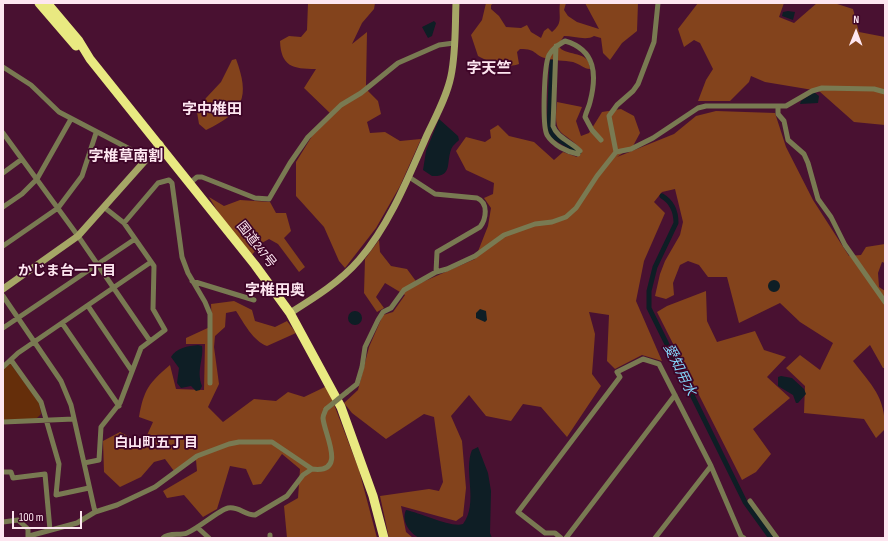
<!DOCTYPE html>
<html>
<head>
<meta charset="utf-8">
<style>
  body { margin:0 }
  #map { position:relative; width:888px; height:541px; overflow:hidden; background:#491131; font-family:"Sofia Sans Condensed",sans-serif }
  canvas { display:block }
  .frame { position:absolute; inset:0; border:4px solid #fde6f0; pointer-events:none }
  .north { position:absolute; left:836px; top:12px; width:40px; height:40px; -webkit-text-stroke:3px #3e0527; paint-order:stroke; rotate:1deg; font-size:11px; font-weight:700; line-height:16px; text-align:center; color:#fde6f0 }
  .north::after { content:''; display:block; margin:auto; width:14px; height:18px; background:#fde6f0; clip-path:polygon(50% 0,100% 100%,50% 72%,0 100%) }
  .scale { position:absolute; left:12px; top:511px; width:70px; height:18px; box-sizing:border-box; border:2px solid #fde6f0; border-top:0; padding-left:5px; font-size:12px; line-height:14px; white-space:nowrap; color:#fde6f0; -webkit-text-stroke:3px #3e0527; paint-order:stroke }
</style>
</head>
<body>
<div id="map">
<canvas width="888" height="541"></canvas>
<div class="frame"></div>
<div class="north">N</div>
<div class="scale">100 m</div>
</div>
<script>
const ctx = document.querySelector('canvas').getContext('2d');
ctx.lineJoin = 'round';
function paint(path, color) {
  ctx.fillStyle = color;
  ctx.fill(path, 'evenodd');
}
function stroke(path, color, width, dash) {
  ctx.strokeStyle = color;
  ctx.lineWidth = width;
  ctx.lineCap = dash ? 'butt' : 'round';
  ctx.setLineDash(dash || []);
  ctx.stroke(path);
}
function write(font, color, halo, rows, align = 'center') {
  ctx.font = font + ' "Sofia Sans Condensed","Noto Sans JP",sans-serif';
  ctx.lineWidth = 3.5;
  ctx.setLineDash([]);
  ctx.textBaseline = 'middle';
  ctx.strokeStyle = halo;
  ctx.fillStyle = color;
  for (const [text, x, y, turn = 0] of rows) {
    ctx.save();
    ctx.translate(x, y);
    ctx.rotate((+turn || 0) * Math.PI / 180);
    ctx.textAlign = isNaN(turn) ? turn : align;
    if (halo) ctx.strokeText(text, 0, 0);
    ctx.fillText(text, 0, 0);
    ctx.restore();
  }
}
paint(new Path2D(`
  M10,363L39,403L41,414L36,419L3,420V370Z`), '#652e0a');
paint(new Path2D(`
  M308,3H375L374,9L362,23L352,44L367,32L366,85L368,91L378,101L381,114L367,122L370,133L385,132L400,141L421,139L400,186L376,228L345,268L339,261L324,227L296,196V162L317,128L332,115L304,88L316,69C292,69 281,66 280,41L289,36L301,37L307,30Z
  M486,3H494L491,5V9L499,16L506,27L521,28L527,25L531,32L541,38L544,31L548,28L552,32C564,22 558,17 560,3H566L564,10L568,16L577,22L599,29L585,3H638L637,31L622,43L610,60L603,53L601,38L594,36C587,41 573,36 564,36L558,45L561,49C572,56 590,52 590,69C584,69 580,64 573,62C564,60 554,61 545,58C533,55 538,49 520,49L517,52L519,64C507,69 489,62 478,56L471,35L482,20Z
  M698,3H784L779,17L794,23L817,3H834L853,9L859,32L885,37V125L854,122L819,91L765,82L751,76L749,82L730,101H698L706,80L713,69L700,43L694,40L684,47L678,29Z
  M236,59C250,97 244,112 206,130L199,124L197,112L206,98L221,82L232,60Z
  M557,102L582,107L576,121L581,136L589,133L602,112L621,109L634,116L640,133L633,146L617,157L674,134L696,116L716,111L775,113L786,147L813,200L849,256L861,255L866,247L885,244V263L882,262L878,273L879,287L885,291V368H883L870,345L853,361C872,386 885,396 885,429L876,438L864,419L804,413L805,386L786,368L800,355L820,370L833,343L800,322L780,303L739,323L727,277H708L699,265L688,261L680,265L673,283L674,295L666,299L655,296L660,274L665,261L680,235L683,222L675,189L662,192L654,202L665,213L644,261L636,301L662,361L642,355L615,369L607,361L609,315L589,312L595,334L592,374L601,386L567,437L541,407L523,404L511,421L486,416L469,395L451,416L462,441L466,488L463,516L456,521L401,506L406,532L413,538H389L380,496L429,489L439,491L443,482L434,417L424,414L386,439L352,413L344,403L358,390L369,347L383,315L393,312L405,295L385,283L376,297L384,308L377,312L364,293L365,259L379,240L380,252L391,266L407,269L418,284L475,259L488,226L491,208L484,198L493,194L494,183L466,170L456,151L466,137L485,142L491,138L490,130L498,125L509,136L534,142L554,160L563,152L577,157L582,150C561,128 553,138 557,102Z
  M209,197L224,206L240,200L270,202L276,213H286L291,231L284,238L305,267L299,272L278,244L269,239L260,244L252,255L224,222Z
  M706,291L707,321L717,342L755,331L764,350L786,357L767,377L790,398L753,429L771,454L756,472L742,480L657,312L667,306Z
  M234,301L252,310L255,321L275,327L287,321L296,333L267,346C253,341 244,323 236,311L226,313L225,327L215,336L214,347L219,384L208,407L223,422L254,399L276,401L288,392L304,397L327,386L359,470L377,538H287L284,506L298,498L300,469L282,454L261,484L253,485L246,469L230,466L217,509L203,517L184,495L167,498L163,491L197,471L196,460L174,471L165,459L154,462L141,477L120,487L104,472L103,441L120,432L143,444L153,422L139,417C144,389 149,383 170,365L176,389L204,390L205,344H186V338L212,326L211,304Z`), '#83431c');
paint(new Path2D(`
  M788,11L795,12L793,20L782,16L783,12Z
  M434,21L436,23L432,36L428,38L422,27Z
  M814,92L819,96L818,103L800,104L801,101Z
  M439,119L458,136L459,140C456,143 452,146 451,150C446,163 453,177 432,176L423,170L426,151Z
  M768 286a6 6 0 1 1 12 0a6 6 0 1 1-12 0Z
  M480,309L486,311L487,320L485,322L476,318V313Z
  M348 318a7 7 0 1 1 14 0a7 7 0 1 1-14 0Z
  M198,345L202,346C204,359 196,370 202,386L200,390L196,391L191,386L181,388L177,383L179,368L171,357C176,348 188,346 198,345Z
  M781,376L792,378L804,389L806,394L798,403H796L793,395L778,386V377Z
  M478,447L488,473L491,491L490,533L492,538H419C409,532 401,521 406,510C421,513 451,528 463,524C479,503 463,471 472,450Z`), '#0e1e25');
stroke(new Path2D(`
  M552,62L549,127L553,136L579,152
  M662,196C672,202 676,212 676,223L655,267L649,291V308L745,502L771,538`), '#0e1e25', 5);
stroke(new Path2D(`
  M556,46L553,126C557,138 572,142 580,151
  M3,67L31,85L59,112L147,158
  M778,107V114L784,121L788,140L804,154L808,163L818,199L831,217L845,245L885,302
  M3,133L78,236L150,341
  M616,152L609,116L617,105L633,91L638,84L654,42L658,3
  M578,154C567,152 553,145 547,135C542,125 544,65 549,55C553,48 558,45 565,41C596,50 597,75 590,102C589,107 586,112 585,117L592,130L601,140
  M3,173L22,159
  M409,177L435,194L477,198C489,203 486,219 480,227L437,252L436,272
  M190,183L197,177H202L255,198L269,199L290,163L308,137L341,105L361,93L398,63L439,45L454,43
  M3,207L22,194L37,179L71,119
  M124,223L158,183L169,180L172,183L182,257L188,273L205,302L210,314V383
  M3,246L58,208L82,176L96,133
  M192,281L254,300
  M3,296L61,381L71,405L95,512
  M88,306L132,371
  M62,323L119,406
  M3,328L135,239
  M11,360L41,402L59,464L56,495L89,488
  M3,367L18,353L151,262
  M347,392L357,384L362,367L365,347L378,320L383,312L391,308L404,290L436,272L447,269L475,256L504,235L535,224L552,222L566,217L576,208L597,176L616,152L631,149L653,138L698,108L706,106H786L812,91L822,88L874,89L885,92
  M3,422L74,419
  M84,463L99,460L101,427L120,403L141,348L165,330L153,309L154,266L124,223L105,208
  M3,472H11L13,478L45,474L50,530
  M750,501L777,538
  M3,522L18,520L28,529V537
  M198,528L209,538
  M270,535V538
  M29,536L77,523L95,512L117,505L155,487L197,456L229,444L239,442H272L312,469C348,474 324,434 323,418C323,415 325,412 326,409
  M163,538C169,532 180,536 187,533C199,528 219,510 228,508C239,506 244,515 255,515L287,496L303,475L312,469
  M561,538L555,533H545L518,512L620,377L617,372L643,359L659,364L711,466L741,536L744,538
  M566,538L675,395
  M655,538L711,466`), '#797a52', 5);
stroke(new Path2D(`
  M3,289L78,236L160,144
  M290,313C314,298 340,282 359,260C389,226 409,176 427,135C436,116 447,96 451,76C456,52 455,27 456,3`), '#a6a766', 7);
stroke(new Path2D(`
  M39,3L76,46
  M47,3L79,41L90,59L255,265L290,313L341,407L373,496L384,538`), '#e9e981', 9);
stroke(new Path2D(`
  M326,409L347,392`), '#797a52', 5);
write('13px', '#fde6f0', '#3e0527', [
  ["国道247号",256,245,52]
]);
write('bold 14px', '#fde6f0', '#3e0527', [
  ["かじま台一丁目",67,271],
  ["白山町五丁目",156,443]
]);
write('italic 14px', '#84d5f9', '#3e0527', [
  ["愛知用水",679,370,64]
]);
write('bold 15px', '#fde6f0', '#3e0527', [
  ["字天竺",489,69],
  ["字中椎田",212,110],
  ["字椎草南割",126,157],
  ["字椎田奥",275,291]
]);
</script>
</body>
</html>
